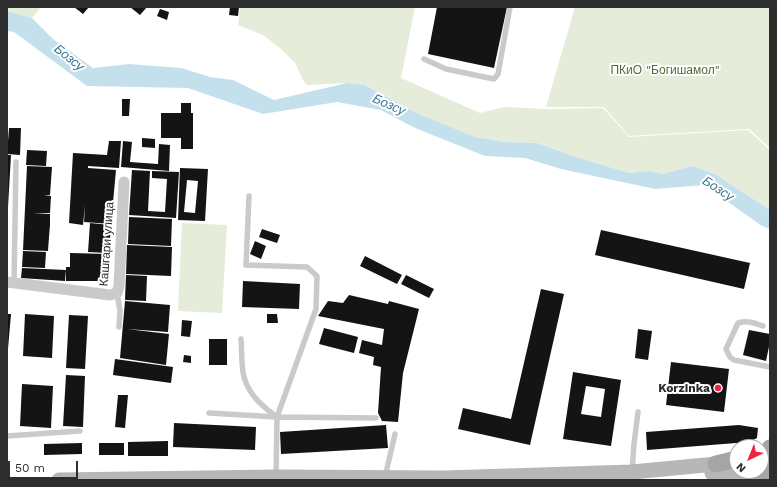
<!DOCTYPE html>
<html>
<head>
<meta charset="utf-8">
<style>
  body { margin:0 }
  #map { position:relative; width:777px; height:487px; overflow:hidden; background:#fff; font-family:"Work Sans",sans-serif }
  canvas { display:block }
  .frame { position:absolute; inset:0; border:8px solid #2d2d2d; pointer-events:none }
  .north { position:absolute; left:729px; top:439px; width:40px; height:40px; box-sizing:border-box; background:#fff; border:1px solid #ababab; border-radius:50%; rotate:223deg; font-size:11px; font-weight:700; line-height:16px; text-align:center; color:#2d2d2d }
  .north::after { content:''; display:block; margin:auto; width:14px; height:18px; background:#ef2440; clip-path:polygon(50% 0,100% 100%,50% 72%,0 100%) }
  .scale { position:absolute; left:8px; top:461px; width:70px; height:18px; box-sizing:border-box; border:2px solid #2d2d2d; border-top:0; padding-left:5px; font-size:12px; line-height:14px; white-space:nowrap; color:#2d2d2d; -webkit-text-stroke:3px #fff; paint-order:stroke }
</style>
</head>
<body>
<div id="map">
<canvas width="777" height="487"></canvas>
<div class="frame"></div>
<div class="north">N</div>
<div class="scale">50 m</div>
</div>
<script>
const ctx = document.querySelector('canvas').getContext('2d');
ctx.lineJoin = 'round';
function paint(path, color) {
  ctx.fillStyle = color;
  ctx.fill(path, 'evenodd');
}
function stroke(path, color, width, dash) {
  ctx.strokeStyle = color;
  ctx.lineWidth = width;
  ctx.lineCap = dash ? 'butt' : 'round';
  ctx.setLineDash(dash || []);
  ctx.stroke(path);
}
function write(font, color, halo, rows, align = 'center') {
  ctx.font = font + ' "Work Sans",sans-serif';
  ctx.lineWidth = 4;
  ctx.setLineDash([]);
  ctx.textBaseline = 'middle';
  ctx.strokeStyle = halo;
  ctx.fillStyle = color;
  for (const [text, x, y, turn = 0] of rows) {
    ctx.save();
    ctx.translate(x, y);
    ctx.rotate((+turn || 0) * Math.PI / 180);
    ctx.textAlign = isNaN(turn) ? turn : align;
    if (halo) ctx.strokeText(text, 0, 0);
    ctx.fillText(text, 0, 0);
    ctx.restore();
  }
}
paint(new Path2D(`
  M7,7H41L32,18L7,11Z
  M240,7H415L401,78L480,113L504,107L547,109L603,108L629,137L748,130L770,150V210L715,174L692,166L663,174L649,171L629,173L579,158L537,143L504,142L475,137L419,114L366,85L347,83L307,85L303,80L295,63L280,48L263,35L238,25Z
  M575,7H770V148L749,129L629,136L604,107H546Z
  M182,223L227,225L222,313L178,311Z`), '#e5ecda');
paint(new Path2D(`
  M7,11L32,18L53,39L93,68L129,64L181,68L210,77L233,80L274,100L347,83L365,85L419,114L475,137L504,142L537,143L579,158L629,173L649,171L663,174L692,166L715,174L770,210V229L762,226L704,185L655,189L561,169L525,158L485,156L415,128L381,110L337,102L263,114L188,88L87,86L14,32L7,31Z`), '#c4e0ed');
paint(new Path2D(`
  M74,7H89L83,14Z
  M130,7H147L140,15Z
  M230,7H239L238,16L229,15Z
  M437,7H507L494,68L428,54Z
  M160,9L169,12L167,20L157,16Z
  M122,99H130L129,116H122Z
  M181,103H191V113H193V149H181V138H161V113H181Z
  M9,128H21L20,155L7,154Z
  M142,138L155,139V148L142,147Z
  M109,141H121L119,168L88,166V168L116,170L111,224L84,222L85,205L83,225L69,223L73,153L107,155Z
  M123,141L132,142L130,162L158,164L159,144L170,145L169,171L121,167Z
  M27,150L47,151L46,166L26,165Z
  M7,155H11L8,207H7Z
  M27,166L52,167L50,195H44L51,196L50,213H33L50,214V225L37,224L50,225L49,237H44H49L48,251L23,250Z
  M180,168L208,169L205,221L178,220ZM187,180L198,181L195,213L184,212Z
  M132,170L150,171L148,211L165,212L167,179L152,178V171L179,172L176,218L129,215Z
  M129,217L172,219L171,246L128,244Z
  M90,223L111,225L109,253L88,252Z
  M262,229L280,235L277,243L259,237Z
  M601,230L750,263L744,289L595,255Z
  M255,241L266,246L261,259L250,254Z
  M127,245L172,247L171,276L126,274Z
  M23,251L46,252L45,268L22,267Z
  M70,253L109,254V281H66V267H70Z
  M365,256L402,275L397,284L360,266Z
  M22,268L66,270L65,281L21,278Z
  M126,275L147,276L146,301L125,300Z
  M406,275L434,289L429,298L401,284Z
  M243,281L300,284L299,309L242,307Z
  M541,289L564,294L530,445L458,429L463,408L511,419Z
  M349,295L388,304L389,301L419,309L403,373L398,422L382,421L378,413L381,367L373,365L374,357L359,353L362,340L382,345L384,329L318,316L328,301L343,303Z
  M125,301L170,305L168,332L127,329L169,334L166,365L120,358Z
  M7,314H11L8,349H7Z
  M25,314L54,316L52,358L23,356Z
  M267,314H277L278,323H267Z
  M69,315L88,316L85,369L66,368Z
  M182,320L192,321L190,337L181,336Z
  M324,328L358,337L354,353L319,344Z
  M638,329L652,331L648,360L635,358Z
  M749,330L770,334V342L766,361L743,355Z
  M209,339H227V365H209Z
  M184,355L191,356V363L183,362Z
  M115,359L173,367L171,383L113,375Z
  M671,362L729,369L724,412L666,405Z
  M573,372L621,380L611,446L563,439ZM586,386L605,389L601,417L581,414Z
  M66,375L85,376L83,427L63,426Z
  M22,384L53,386L51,428L20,426Z
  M118,395H128L125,428L115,427Z
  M174,423L256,427L255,450L173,447Z
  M386,425L388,448L281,454L280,432Z
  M739,425L758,428L757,438L749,442L647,450L646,432Z
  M168,441V456H128V442Z
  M82,443V454L44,455V444Z
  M99,443H124V455H99Z`), '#141414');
stroke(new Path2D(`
  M424,59L446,69L494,79L498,74L510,7
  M249,196L246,265L307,267L317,276L316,309L277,417L276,477
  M14,284L16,162
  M117,293L120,311L119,327
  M763,326C754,323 747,320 738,323L726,349L730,357L734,360L770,367
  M241,339C242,349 241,367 244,377C249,395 262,406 277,417
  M209,413L277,417L376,418
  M7,436L80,431
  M632,472L634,444L638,412
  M385,477L395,434`), '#cacaca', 5.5);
stroke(new Path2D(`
  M7,282L110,295L117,293L119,286L124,182`), '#cacaca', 11);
stroke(new Path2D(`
  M712,473C729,474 745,474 761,480
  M59,480L276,477L445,478L632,472L716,464H728`), '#b7b7b7', 15);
stroke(new Path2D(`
  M716,464L737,459
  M763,480L770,448`), '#a5a5a5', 17);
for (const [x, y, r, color] of [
  [718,388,4,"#ef2440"]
]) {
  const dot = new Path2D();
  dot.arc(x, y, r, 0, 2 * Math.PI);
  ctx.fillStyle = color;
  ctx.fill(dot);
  stroke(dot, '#fff', 1.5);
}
write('12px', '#536b38', '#fff', [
  ["ПКиО \"Богишамол\"",665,70]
]);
write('12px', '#2d2d2d', '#fff', [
  ["Кашгари улица",107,244,-86]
]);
write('bold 12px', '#2d2d2d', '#fff', [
  ["Korzinka",710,388]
], 'right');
write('italic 13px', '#377693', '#fff', [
  ["Бозсу",69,58,39],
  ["Бозсу",389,105,24],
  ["Бозсу",718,189,33]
]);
</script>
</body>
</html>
